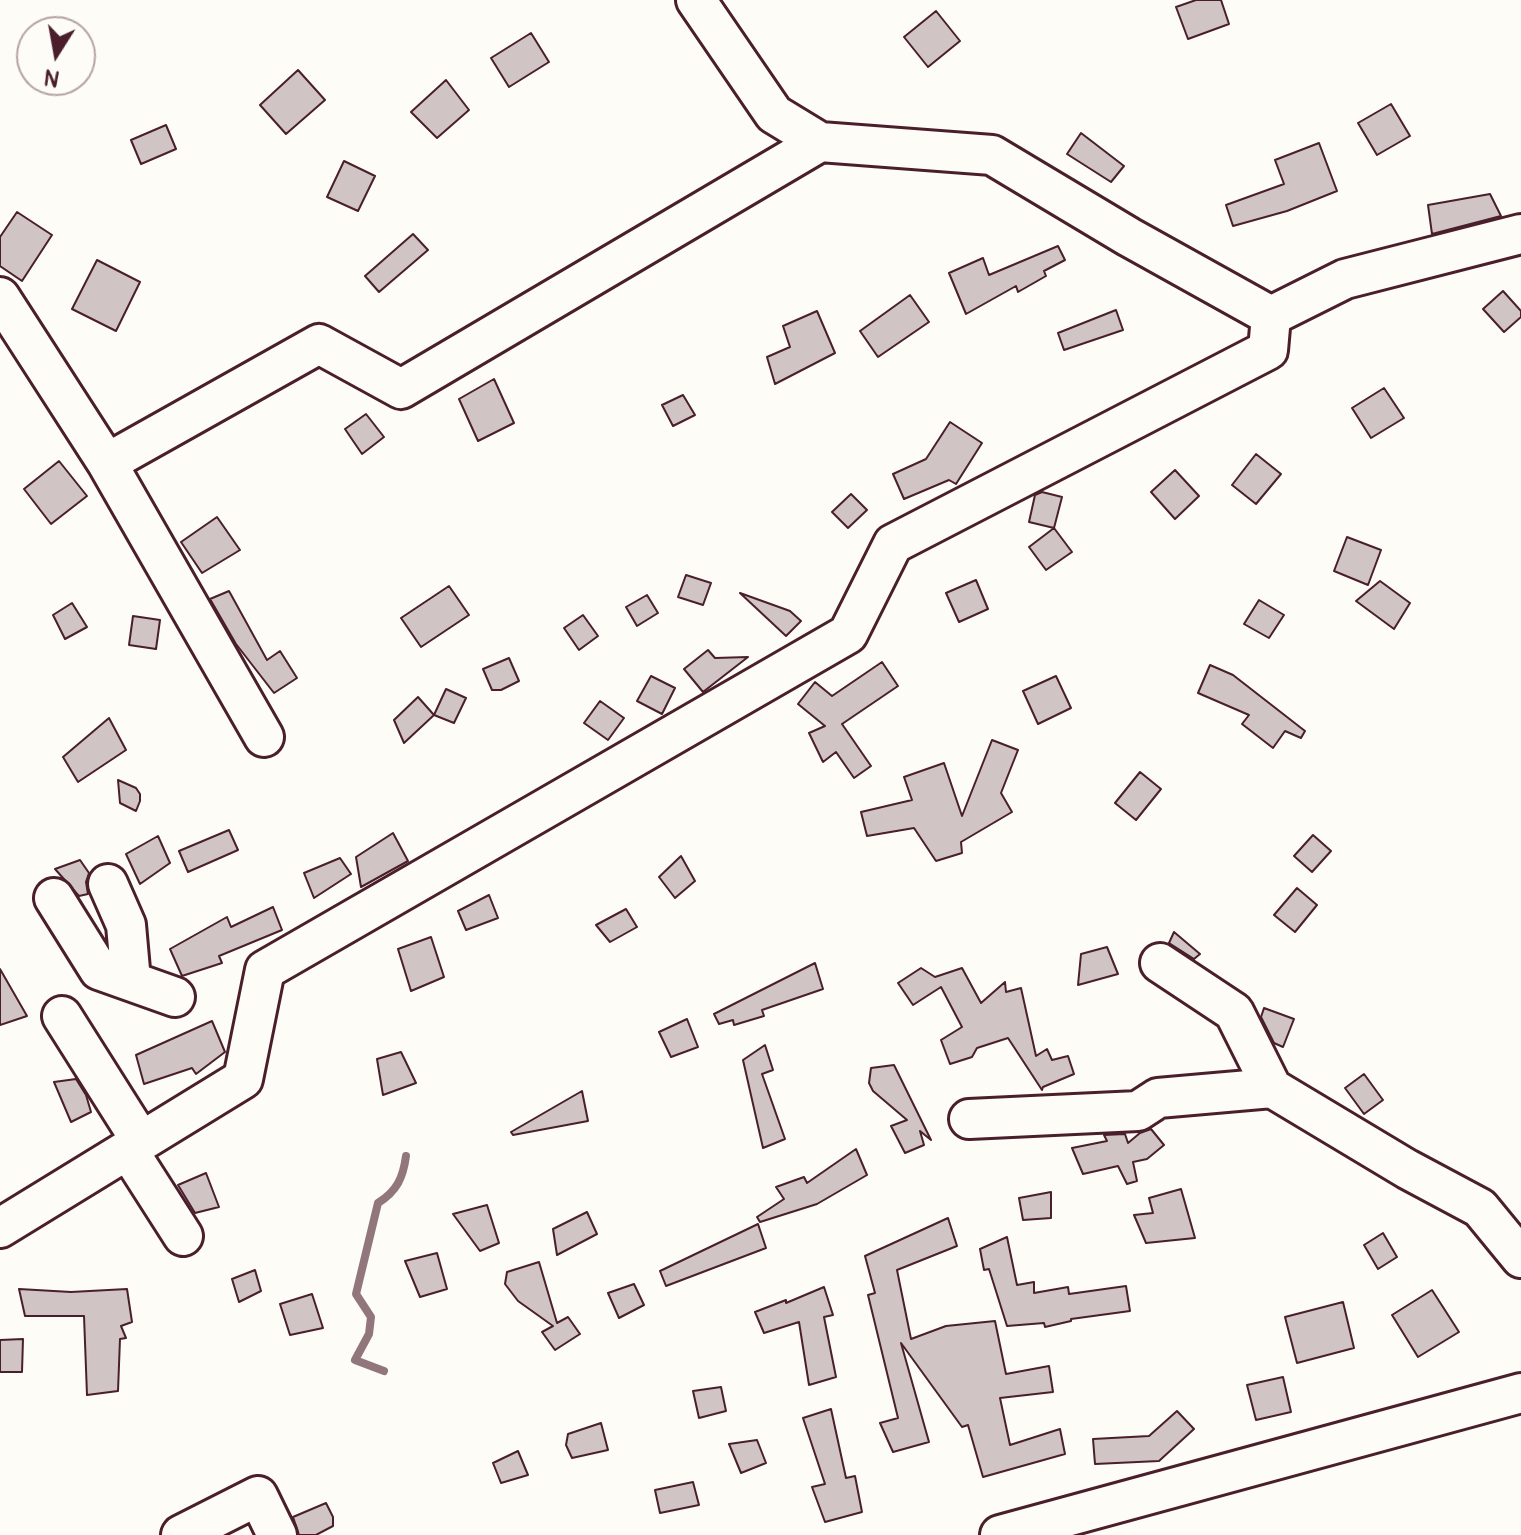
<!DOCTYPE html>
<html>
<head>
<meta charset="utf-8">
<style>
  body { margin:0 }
  #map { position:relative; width:1521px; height:1535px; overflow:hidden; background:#fdfcf7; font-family:Pangolin,sans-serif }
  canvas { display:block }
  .north { position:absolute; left:16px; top:16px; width:80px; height:80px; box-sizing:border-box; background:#fdfcf7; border:2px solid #b5a4a5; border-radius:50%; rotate:191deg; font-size:22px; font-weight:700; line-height:32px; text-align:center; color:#4a1f2b }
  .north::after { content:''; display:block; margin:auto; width:28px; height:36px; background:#4a1f2b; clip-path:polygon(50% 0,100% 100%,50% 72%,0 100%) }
</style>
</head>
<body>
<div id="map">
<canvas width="1521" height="1535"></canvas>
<div class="north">N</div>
</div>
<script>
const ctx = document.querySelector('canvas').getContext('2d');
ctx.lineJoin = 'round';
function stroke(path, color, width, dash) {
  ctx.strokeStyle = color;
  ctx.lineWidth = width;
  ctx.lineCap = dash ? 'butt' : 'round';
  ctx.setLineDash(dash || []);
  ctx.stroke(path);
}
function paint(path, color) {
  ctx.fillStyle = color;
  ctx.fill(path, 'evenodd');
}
stroke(new Path2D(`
  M384,1371L355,1360L369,1334L371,1317L356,1294L378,1203C397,1191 403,1178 406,1156`), '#91777b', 8);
const building = new Path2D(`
  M1196,0H1221L1229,24L1188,39L1176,7Z
  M936,11L960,41L928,67L904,37Z
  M531,33L549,62L509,87L491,58Z
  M298,70L325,100L286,134L260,105Z
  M446,80L469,110L437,138L411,112Z
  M1391,104L1410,136L1377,155L1358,123Z
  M166,125L176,149L141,164L131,140Z
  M1081,133L1124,166L1111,182L1067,154Z
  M1319,143L1337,191L1287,211L1233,226L1226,205L1284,184L1275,160Z
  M344,161L375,176L358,211L327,197Z
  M1490,194L1501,216L1432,234L1428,205Z
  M17,212L52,235L22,281L0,266V237Z
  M413,234L428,250L379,292L365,276Z
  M1058,246L1065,260L1044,271L1046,276L1018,292L1016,286L966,314L949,273L983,258L989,275Z
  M97,260L140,282L116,331L72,309Z
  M1503,291L1521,311V317L1504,332L1483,309Z
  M910,295L929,322L878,357L860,331Z
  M1116,310L1123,330L1064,350L1058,333Z
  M817,311L835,353L775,384L767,357L790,347L783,326Z
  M494,379L514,423L478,441L459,399Z
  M1384,388L1404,418L1371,438L1352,408Z
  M683,395L695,415L673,426L662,405Z
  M366,414L384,437L362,454L345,429Z
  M950,422L982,443L956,484L949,480L904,499L893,474L926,459Z
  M1256,454L1281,474L1256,504L1232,485Z
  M59,461L87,496L51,524L24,489Z
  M1175,470L1199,496L1175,519L1151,492Z
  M1042,492L1062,497L1054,528L1029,522L1035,495Z
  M851,494L867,510L848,528L832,512Z
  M217,517L240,550L202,573L181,542Z
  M1054,528L1072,552L1046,570L1029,547Z
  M1347,537L1381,550L1368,585L1334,571Z
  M686,575L711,583L703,605L678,597Z
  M976,580L988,609L959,622L946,593Z
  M1380,581L1410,603L1394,629L1356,601Z
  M449,586L469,615L421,647L401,618Z
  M229,591L267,660L280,651L297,678L274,693L236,644L210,599Z
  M740,593L790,611L801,621L786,636Z
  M647,595L658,613L637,626L626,607Z
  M1259,600L1284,615L1269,638L1244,624Z
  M72,603L87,627L65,639L53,615Z
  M583,615L598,636L579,650L564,628Z
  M133,616L160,620L156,649L129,645Z
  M708,650L715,658L748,657L703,692L684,669Z
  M509,658L519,681L501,690H492L483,669Z
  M882,662L898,686L842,724L871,766L854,778L836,752L823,762L809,733L825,726L798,704L815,682L832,696Z
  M1210,665L1233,675L1305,731L1301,738L1285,731L1273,748L1242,724L1249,715L1198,693Z
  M651,676L675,688L662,714L637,701Z
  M1056,676L1071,708L1038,724L1023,691Z
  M446,689L466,698L454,723L434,715Z
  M418,697L434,715L404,743L394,720Z
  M600,701L624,718L608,740L584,723Z
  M109,718L126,750L78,782L63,757Z
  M992,740L1018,750L1001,793L1012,812L961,842L962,853L936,861L914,828L867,836L861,812L912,800L904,777L944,763L962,816Z
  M1140,772L1161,789L1136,820L1115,803Z
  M118,780L136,788L140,794V801L136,811L120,803Z
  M229,830L238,850L188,872L179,851Z
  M393,833L408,861L361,887L356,857Z
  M1313,835L1331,851L1312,872L1294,856Z
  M158,836L170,863L140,884L126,854Z
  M681,856L695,881L675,898L659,877Z
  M340,858L351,874L314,898L304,873Z
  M80,860L89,873L86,882L88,894L79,896L55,869Z
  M1297,888L1317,905L1295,932L1274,915Z
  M489,895L498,918L466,930L458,911Z
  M273,907L282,930L219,956L222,963L182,976L170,949L227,917L231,927Z
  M626,909L637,927L610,942L596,925Z
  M1174,932L1200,954L1194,959L1169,943Z
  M431,937L444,977L411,991L398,949Z
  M1107,947L1118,974L1078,985L1081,954Z
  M815,963L823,989L762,1010L764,1016L734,1025L733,1020L719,1024L714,1014Z
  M921,968L935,977L962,968L981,1003L1005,982L1006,992L1021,988L1036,1056L1047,1049L1052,1060L1068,1056L1074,1074L1043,1087L1042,1090L1008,1038L977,1048L972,1057L950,1064L941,1040L962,1027L941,987L913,1005L898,983Z
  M0,969L27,1016L0,1025Z
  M1264,1008L1294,1019L1283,1047L1274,1043L1261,1017Z
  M687,1019L698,1047L671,1057L659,1032Z
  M212,1021L225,1052L196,1074L192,1068L144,1084L136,1055Z
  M765,1045L773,1070L762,1074L785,1139L763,1148L743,1060Z
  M401,1052L416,1083L383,1095L377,1059Z
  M894,1065L931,1140L920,1131L924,1145L905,1153L891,1126L907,1120L873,1091L869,1083L871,1068Z
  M1364,1074L1383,1100L1364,1114L1345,1088Z
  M76,1079L86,1095L91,1112L71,1122L54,1082Z
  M582,1091L588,1121L513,1135L511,1132Z
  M1151,1129L1164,1145L1147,1159L1133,1162L1137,1181L1127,1184L1118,1166L1083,1174L1072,1148L1107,1141L1104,1135L1125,1134L1128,1143L1140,1133Z
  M856,1149L867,1175L817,1204L760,1222L757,1217L784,1199L776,1187L804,1177L807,1183Z
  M206,1173L219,1207L195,1213L178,1185Z
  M1181,1189L1195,1238L1146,1243L1134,1215L1153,1213L1149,1198Z
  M1051,1192V1218L1023,1220L1019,1198Z
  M487,1205L499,1243L480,1251L453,1214Z
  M587,1212L597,1234L557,1255L553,1229Z
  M948,1218L957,1246L897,1270L911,1339L946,1326L995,1321L1006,1374L1049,1366L1053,1392L1000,1398L1010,1445L1060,1429L1065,1454L983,1477L968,1425L962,1427L901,1343L929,1442L893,1452L880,1423L898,1418L868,1295L875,1293L865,1256Z
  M758,1224L766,1248L666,1286L660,1271Z
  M1383,1233L1397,1257L1378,1269L1364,1245Z
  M1007,1237L1017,1285L1034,1282V1293L1068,1287L1069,1294L1126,1286L1130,1311L1071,1319V1321L1045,1327L1044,1323L1007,1326L989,1269L984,1270L980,1249Z
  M437,1253L447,1289L420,1297L405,1261Z
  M539,1262L557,1323L568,1317L580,1334L555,1350L542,1332L553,1326L518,1301L505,1284L507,1272Z
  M255,1270L261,1291L239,1302L232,1279Z
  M634,1284L644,1305L619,1318L608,1293Z
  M824,1287L833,1315L824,1317L836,1377L809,1385L799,1322L764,1333L755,1312L786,1300V1303Z
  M19,1289L71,1292L127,1289L132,1322L121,1326L126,1338L120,1339L118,1391L87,1395L84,1316H25Z
  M1432,1290L1459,1332L1418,1357L1392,1315Z
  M312,1294L323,1328L290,1335L280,1304Z
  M1343,1302L1354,1348L1297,1363L1285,1317Z
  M23,1339L22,1372H0V1340Z
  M1283,1377L1291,1412L1256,1420L1247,1385Z
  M721,1387L726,1411L699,1418L693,1391Z
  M831,1409L846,1478L855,1476L862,1512L825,1522L812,1487L825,1484L803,1418Z
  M1177,1411L1194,1429L1159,1461L1095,1464L1093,1439L1149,1436Z
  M601,1423L608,1450L572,1458L566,1445L568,1434Z
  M757,1440L766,1463L741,1473L729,1444Z
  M518,1451L528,1475L501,1483L493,1463Z
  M693,1482L699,1505L660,1513L655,1490Z
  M326,1503L333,1517V1526L316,1535H299L293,1517Z`);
paint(building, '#d0c5c4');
stroke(building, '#4a1f2b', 2);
const minor = new Path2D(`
  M696,0L774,114L820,142L992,155L1129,237L1271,316L1345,279L1521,234
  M0,297L107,463L264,737
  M107,463L319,344L401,389L820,142
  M108,884L126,925L131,981
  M54,898L99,970L175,997
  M1160,963L1234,1012L1272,1088L1407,1169L1480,1208L1521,1258
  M62,1016L141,1141
  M969,1119L1138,1111L1158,1098L1272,1088
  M128,1150L183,1236
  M0,1228L243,1079L265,970L848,634L893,544L1268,350L1271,316
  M181,1535L258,1496L277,1535
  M1000,1535L1521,1393`);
stroke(minor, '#4a1f2b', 44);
stroke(minor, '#fdfcf7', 38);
</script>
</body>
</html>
